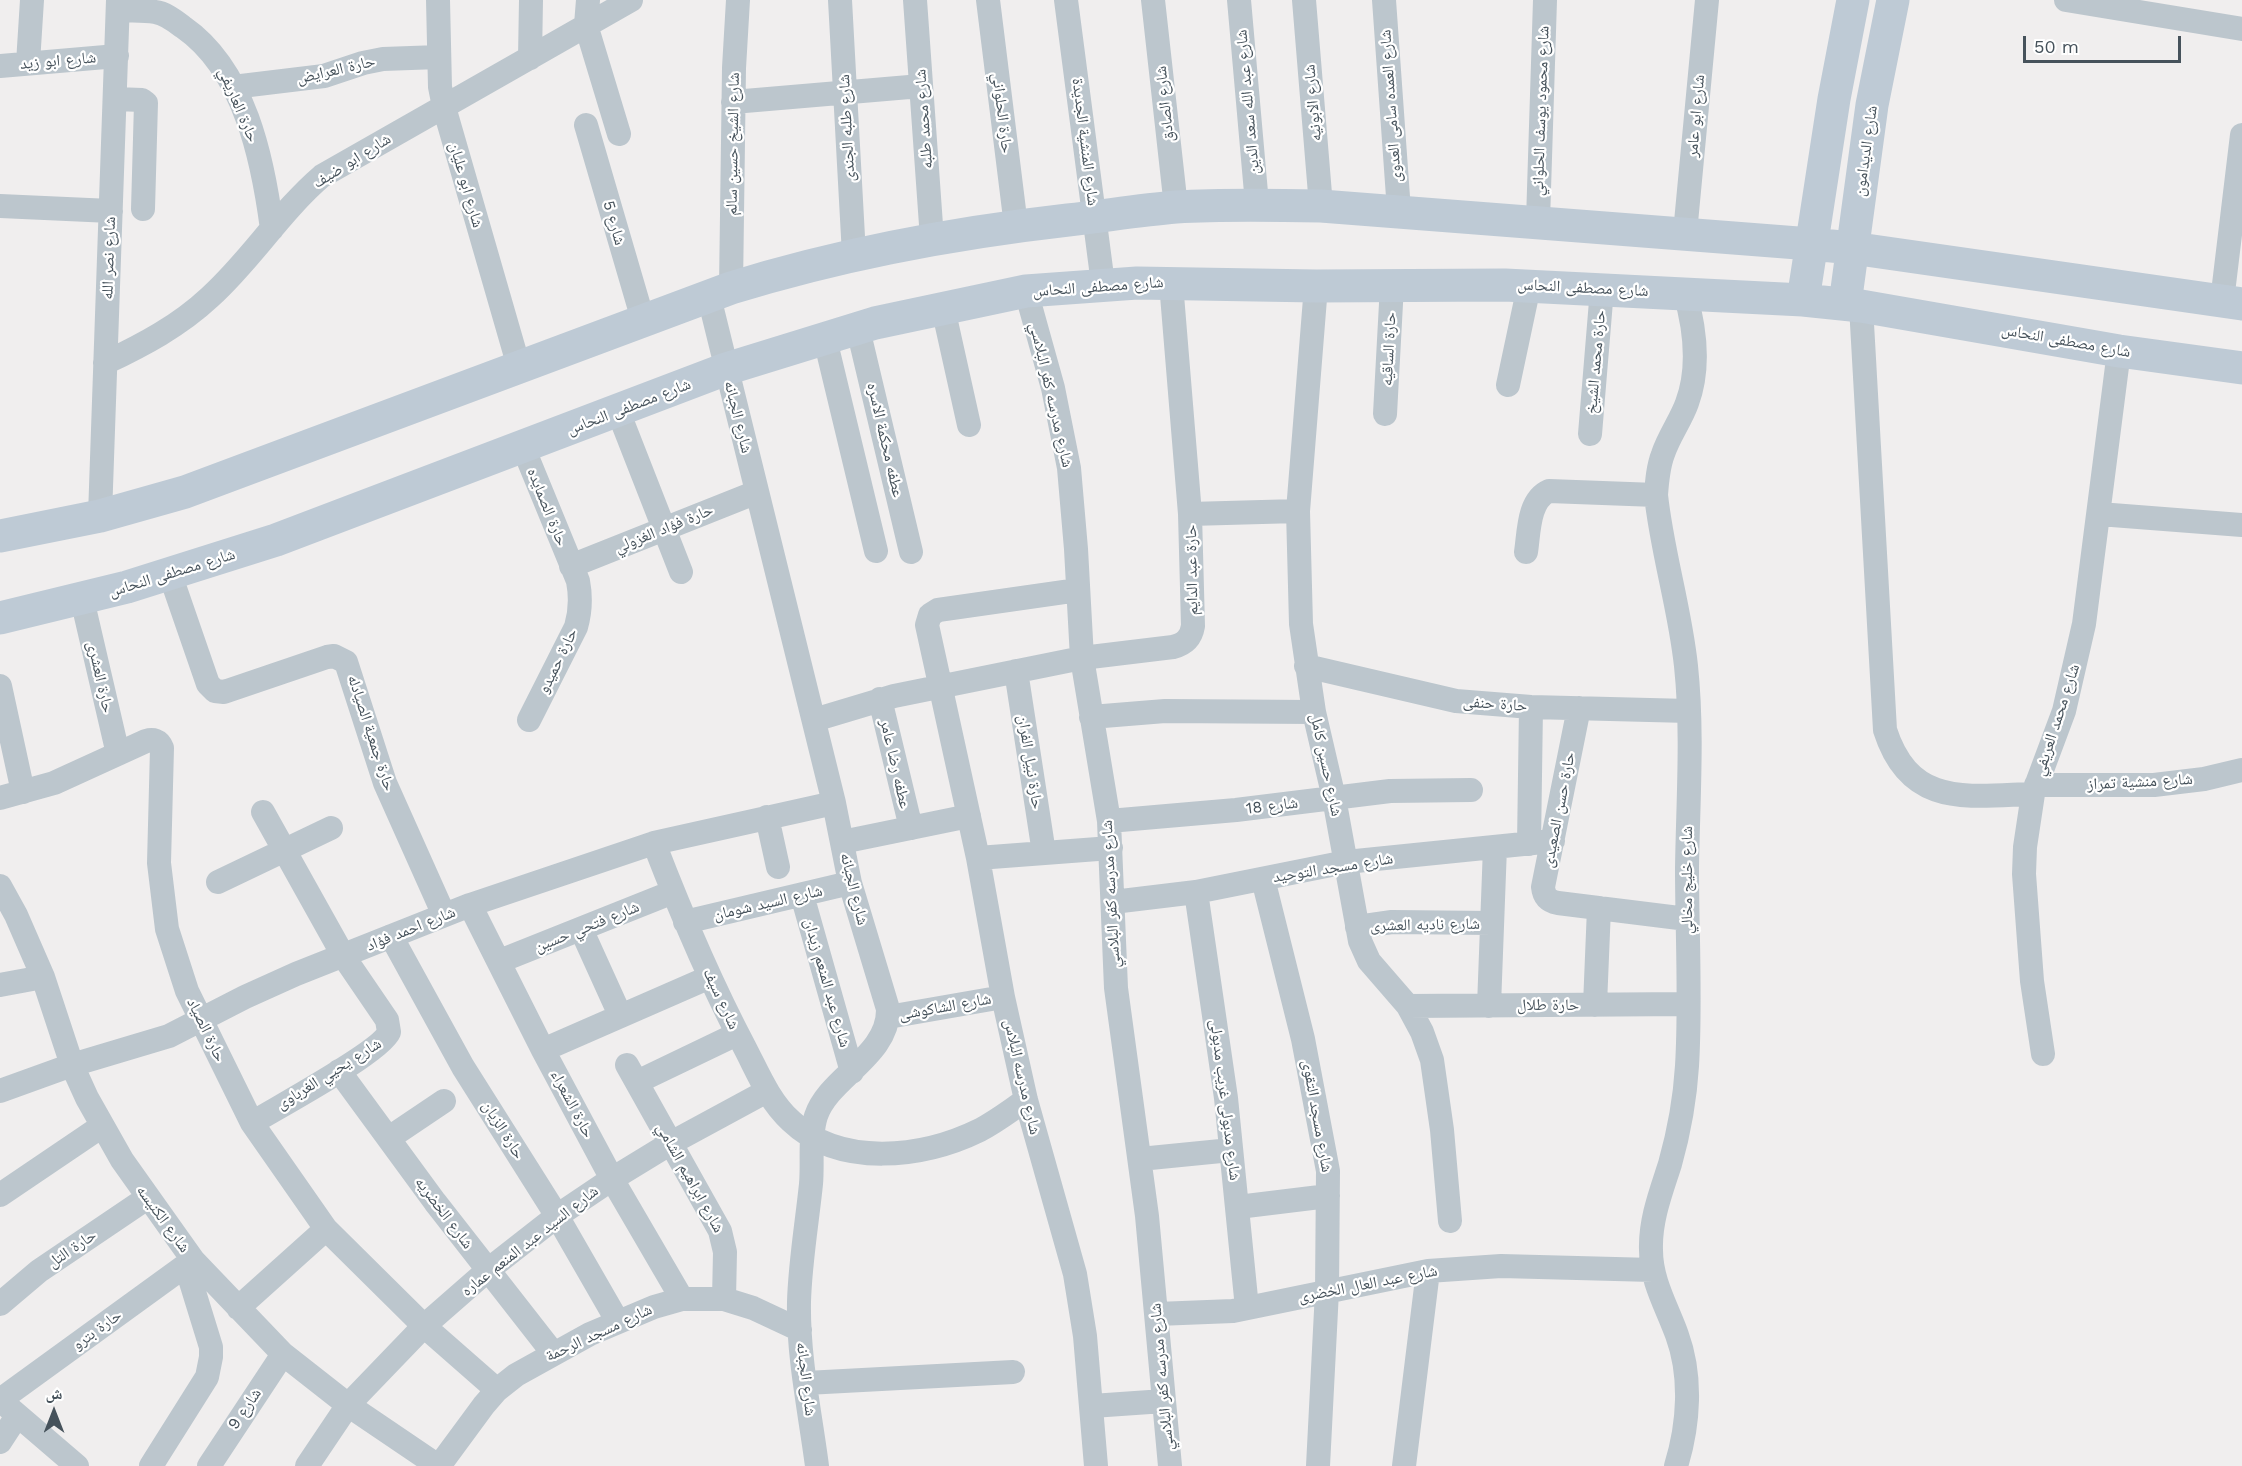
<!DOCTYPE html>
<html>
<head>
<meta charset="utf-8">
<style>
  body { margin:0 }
  #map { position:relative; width:2242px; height:1466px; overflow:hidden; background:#f0eeee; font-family:"Work Sans","Noto Naskh Arabic",sans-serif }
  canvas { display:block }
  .north { position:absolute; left:24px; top:1382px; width:60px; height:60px; -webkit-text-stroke:4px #fff; paint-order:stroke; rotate:0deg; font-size:16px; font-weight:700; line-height:24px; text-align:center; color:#46525b }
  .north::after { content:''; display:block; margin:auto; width:21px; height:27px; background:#46525b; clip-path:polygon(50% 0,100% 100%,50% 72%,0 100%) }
  .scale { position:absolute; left:2023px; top:36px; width:158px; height:27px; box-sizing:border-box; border:3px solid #46525b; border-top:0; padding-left:8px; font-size:18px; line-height:21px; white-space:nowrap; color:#46525b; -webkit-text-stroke:4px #fff; paint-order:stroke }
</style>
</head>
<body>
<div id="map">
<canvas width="2242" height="1466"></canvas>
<div class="north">ش</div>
<div class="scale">50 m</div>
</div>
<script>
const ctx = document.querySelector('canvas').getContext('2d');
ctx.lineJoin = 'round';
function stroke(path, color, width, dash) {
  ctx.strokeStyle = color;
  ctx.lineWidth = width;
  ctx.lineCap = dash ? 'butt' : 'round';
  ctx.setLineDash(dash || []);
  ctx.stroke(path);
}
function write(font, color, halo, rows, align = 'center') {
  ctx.font = font + ' "Work Sans","Noto Naskh Arabic",sans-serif';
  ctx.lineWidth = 4.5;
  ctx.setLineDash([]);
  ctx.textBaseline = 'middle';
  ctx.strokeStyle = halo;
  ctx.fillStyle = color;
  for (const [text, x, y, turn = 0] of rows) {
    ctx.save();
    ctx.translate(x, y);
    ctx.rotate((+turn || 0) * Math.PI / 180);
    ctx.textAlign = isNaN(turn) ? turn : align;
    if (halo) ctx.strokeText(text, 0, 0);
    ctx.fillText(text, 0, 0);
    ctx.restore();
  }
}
stroke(new Path2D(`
  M438,0L440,87L444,107L519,367
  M588,0L586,25L619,134
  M840,0L854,255
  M915,0L932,239
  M988,0L1016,226
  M1066,0L1103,284
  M1153,0L1176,207
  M1239,0L1257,204
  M1304,0L1321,206
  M1384,0L1399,211
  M2066,0L2242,29
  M118,10C130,11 143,10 155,12C165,13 175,21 183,27C245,70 263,160 272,229
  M530,58L531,0
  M28,63L32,0
  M0,66L117,56
  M233,87L324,76L363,63L383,59L439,57
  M115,99L142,100L146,103L143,209
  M733,102L921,86
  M586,125L643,320
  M0,206L111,211
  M1538,221L1545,0
  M1685,233L1707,0
  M1316,286L1298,511L1301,624L1314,712L1334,798L1360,941L1369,961L1408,1006L1422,1032L1432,1060L1442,1130L1450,1221
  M731,288L734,68L738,0
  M1026,291L1053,388L1069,468L1076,549L1082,658L1109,821L1116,988L1147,1216L1170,1466
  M709,297L834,803L850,883L888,1009C889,1056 829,1077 816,1116C809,1138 813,1162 811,1184C807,1223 800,1263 799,1302C798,1357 810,1412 817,1466
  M2222,301L2242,135
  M1861,306L1885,730C1910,808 1967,796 2033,794
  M943,308L969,425
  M858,329L911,552
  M825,339L876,551
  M105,363C143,345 179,326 210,297C251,260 280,212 322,176L631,0
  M1508,385L1529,286
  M618,411L681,572
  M1385,414L1392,285
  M1590,434L1602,289
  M523,447L578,581C581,597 581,610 576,627L529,720
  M1190,514L1298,511
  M2099,514L2242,525
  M100,516L118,0
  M1526,552C1529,533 1528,500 1549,491L1656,495
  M571,566L757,492
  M170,574L208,684L215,691L224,692L327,657L334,656L346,662L385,783L444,915
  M1078,590L938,610L930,615L927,625L978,858L1003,997L1026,1100L1075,1274L1085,1336L1096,1466
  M82,599L118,754
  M1306,666L1456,701L1531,707L1689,711
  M1016,671L1044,853
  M0,686L23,792
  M880,699L911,828
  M1579,708L1543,887C1544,897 1548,901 1558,903L1687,919
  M1091,717L1165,711L1314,712
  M814,720L894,696L1082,658L1173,647C1185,644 1191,638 1193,626L1190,514L1171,283
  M2036,785H2154L2204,779L2242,770
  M0,798L54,783L146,741C153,739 159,740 162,748L159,863L167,929L187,991L252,1123L326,1229L424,1326L497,1390
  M767,817L778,867
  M1109,821L1236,810L1390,791L1471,790
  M842,842L969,816
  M654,843C681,913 710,982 745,1048C758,1073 769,1101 791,1121C840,1168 923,1158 980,1130C997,1121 1011,1110 1026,1100
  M1529,844L1531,707
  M978,858L1111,848
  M1263,879L1303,1039L1328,1171L1327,1291L1318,1466
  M218,882L331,828
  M0,886L16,915L43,977L72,1065L87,1098L122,1160L193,1260L283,1354L348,1405L438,1466
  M1196,892L1226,1098L1247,1308
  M802,895L852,1072
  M1113,902L1196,892L1346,862L1553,841
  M470,905L543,1050L612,1179L682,1299
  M685,922L850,883
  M1357,927L1392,922L1492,923
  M581,929L620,1015
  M391,936L463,1067L557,1216L618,1322
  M500,961L673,892
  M0,985L43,977
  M1595,1005L1599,908
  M1408,1006L1688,1004
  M1489,1006L1495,847
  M888,1017L1003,997
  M543,1050L710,977
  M2043,1054L2032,981L2024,874L2025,847L2033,794L2064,711L2084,624L2119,351
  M627,1065L720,1231L725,1252L724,1299
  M339,1071L435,1202L553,1353
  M637,1082L737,1034
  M0,1091L72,1065L169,1036L245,997L296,974L470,905L654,843L834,803
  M252,1123C276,1108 381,1052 389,1032L387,1020L344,957L263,812
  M389,1138L444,1101
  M1140,1159L1231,1150
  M0,1195L102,1126
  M1238,1207L1328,1196
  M0,1304L39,1271L147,1198
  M238,1308L326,1229
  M1157,1314L1233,1311L1428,1271L1501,1266L1653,1270
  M806,1383L1013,1372
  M1092,1406L1164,1401
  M0,1442L17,1416
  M77,1466L0,1400L193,1260
  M151,1466L207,1377L211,1357V1347L186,1266
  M209,1466L283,1354
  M307,1466L348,1405L424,1326L488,1270L557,1216L612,1179L671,1143L767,1091
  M439,1466L484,1405L497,1390L516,1375L590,1334L654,1307L682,1299H724L753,1308L800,1330
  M1404,1466L1428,1271
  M1676,1466C1689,1424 1692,1376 1677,1335C1667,1307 1651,1281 1651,1250C1650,1220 1661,1192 1670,1164C1679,1132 1685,1099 1687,1066C1691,1001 1687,934 1687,868C1688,801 1693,732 1686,666C1680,608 1662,552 1656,495C1657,481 1658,467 1663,454C1669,436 1681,420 1687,403C1700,368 1695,328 1685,293`), '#bcc6cd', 24);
stroke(new Path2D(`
  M1803,300L1834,99L1853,0
  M1845,304L1872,105L1893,0
  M0,536L100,516L185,492L731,288C841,254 953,233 1068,220C1104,216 1140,210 1176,207C1224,204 1273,205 1321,206L1811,244L1852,248L2242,304
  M0,618L127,587L276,540L726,369L875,323L1026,291L1137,283L1316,286L1505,285L1803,300L1861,306L2119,351L2242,368`), '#becad5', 33);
write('16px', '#46525b', '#fff', [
  ["شارع ابو زيد",58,61,-5],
  ["حارة العرايض",336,70,-13],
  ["شارع عبد الله سعد الدين",1248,102,-95],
  ["شارع الابونيه",1313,103,-95],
  ["شارع الصادق",1165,104,-96],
  ["حارة العاريفي",238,105,67],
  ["شارع العمده سامى العدوى",1391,106,-94],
  ["شارع محمود يوسف الحلواني",1541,111,-88],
  ["حارة الحلواني",1002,113,83],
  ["شارع ابو عامر",1696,116,-85],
  ["شارع محمد طلبه",924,119,-94],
  ["شارع طلبه الجندى",847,128,-93],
  ["شارع المنشية الجديدة",1085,142,83],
  ["شارع الشيخ حسين سالم",733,144,-89],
  ["شارع الديدامون",1866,151,-82],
  ["شارع ابو ضيف",352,161,-32],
  ["شارع ابو عليان",466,185,74],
  ["شارع 5",614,223,74],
  ["شارع نصر الله",109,258,-88],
  ["شارع مصطفى النحاس",1098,287,-4],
  ["شارع مصطفى النحاس",1583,288,3],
  ["شارع مصطفى النحاس",2066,341,10],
  ["حارة الساقيه",1389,349,-87],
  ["حارة محمد الشيخ",1596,362,-85],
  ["شارع مدرسه كفر البلاسي",1051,395,77],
  ["شارع مصطفى النحاس",629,407,-21],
  ["شارع الجبانه",738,417,76],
  ["عطفه محكمة الاسره",885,440,77],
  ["حارة الصمايده",547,507,68],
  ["حارة فؤاد الغزولي",664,529,-22],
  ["حارة عبد الدايم",1192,570,-91],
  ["شارع مصطفى النحاس",172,573,-17],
  ["حارة حميدو",558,661,-64],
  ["حارة العشرى",100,677,77],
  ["حارة حنفى",1495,704,4],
  ["شارع محمد العريفي",2057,720,-72],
  ["حارة جمعية الصيادله",371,733,72],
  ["حارة نبيل الفران",1030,762,81],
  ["عطفه رضا عامر",895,764,77],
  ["شارع حسين كامل",1326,765,78],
  ["شارع منشية تمراز",2140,782,-3],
  ["شارع 18",1272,806,-7],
  ["حارة حسن الصعيدى",1559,810,-79],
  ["شارع مسجد التوحيد",1333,868,-9],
  ["شارع خليج مخالي",1687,880,-90],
  ["شارع الجبانه",854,889,76],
  ["شارع مدرسه كفر البلاسي",1111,894,-93],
  ["شارع السيد شومان",768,903,-13],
  ["شارع ناديه العشرى",1425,925,-1],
  ["شارع فتحي حسين",587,927,-22],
  ["شارع احمد فؤاد",411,929,-22],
  ["شارع عبد المنعم زيدان",827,983,74],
  ["شارع سيف",721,999,65],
  ["حارة طلال",1548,1005],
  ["شارع الشاكوشى",945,1007,-10],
  ["حارة الصياد",206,1030,64],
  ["شارع يحيي الغرباوى",329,1074,-32],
  ["شارع مدرسه البلاس",1022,1077,77],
  ["شارع مدبولى غريب مدبولى",1225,1100,83],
  ["حارة الشعراء",572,1104,62],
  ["شارع مسجد التقوى",1317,1116,80],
  ["حارة الزيان",503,1130,58],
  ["شارع ابراهيم الشامي",690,1178,61],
  ["شارع الخضريه",444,1213,53],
  ["شارع الكنيسه",163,1219,54],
  ["شارع السيد عبد المنعم عماره",530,1241,-38],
  ["حارة التل",72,1249,-34],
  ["شارع عبد العال الخضرى",1368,1284,-11],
  ["حارة بترو",97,1330,-36],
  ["شارع مسجد الرحمة",599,1333,-25],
  ["شارع مدرسه كفر البلاسي",1162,1377,-95],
  ["شارع الجبانه",806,1379,83],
  ["شارع 9",245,1409,-56]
]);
</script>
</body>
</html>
